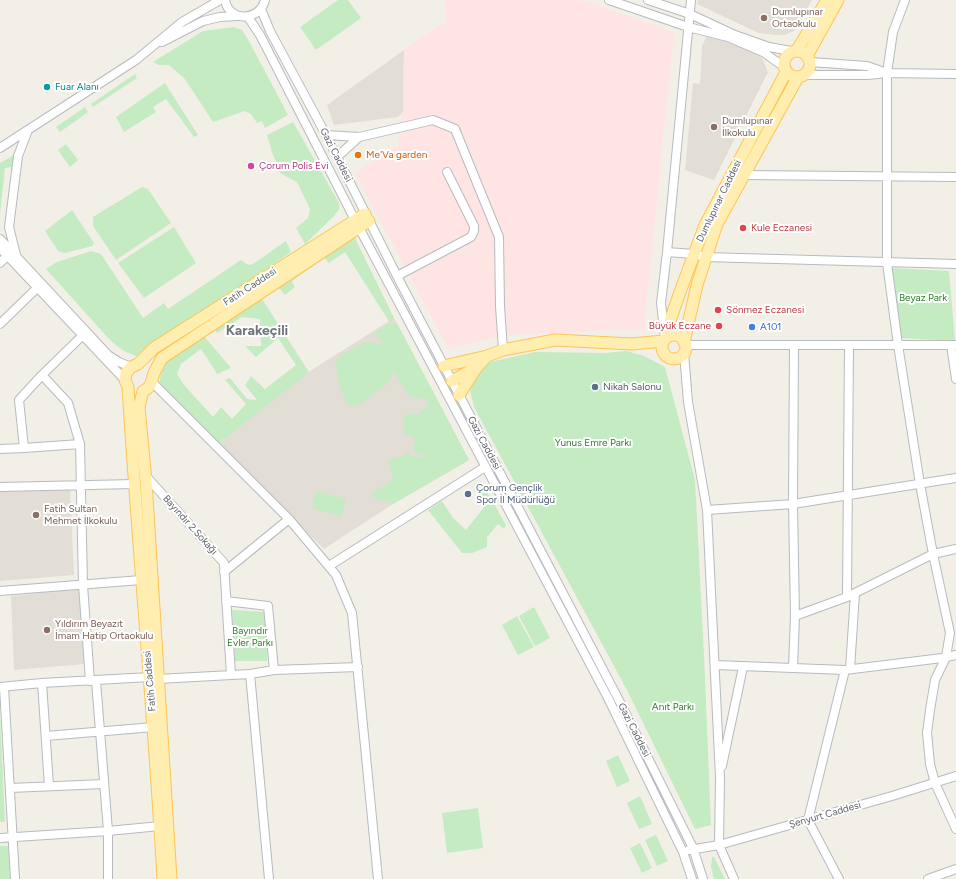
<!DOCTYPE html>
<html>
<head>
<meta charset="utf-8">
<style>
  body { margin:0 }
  canvas { display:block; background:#f2efe7 }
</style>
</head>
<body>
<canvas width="956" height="879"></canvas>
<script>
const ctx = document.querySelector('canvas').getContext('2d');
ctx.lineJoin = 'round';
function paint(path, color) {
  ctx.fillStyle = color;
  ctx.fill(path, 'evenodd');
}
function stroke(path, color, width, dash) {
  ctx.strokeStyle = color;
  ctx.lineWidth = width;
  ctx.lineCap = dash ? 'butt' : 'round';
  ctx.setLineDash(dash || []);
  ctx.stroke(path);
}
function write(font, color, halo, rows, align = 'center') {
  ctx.font = font + ' Figtree,sans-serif';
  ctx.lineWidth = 4;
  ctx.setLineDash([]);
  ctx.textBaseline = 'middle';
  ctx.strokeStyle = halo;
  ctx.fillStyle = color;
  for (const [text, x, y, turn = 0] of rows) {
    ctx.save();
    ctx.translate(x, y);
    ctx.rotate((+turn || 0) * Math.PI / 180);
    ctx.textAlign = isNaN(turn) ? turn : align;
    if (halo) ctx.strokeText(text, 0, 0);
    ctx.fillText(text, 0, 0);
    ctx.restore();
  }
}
paint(new Path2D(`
  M698,0H812L794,31L784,35H775L759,33L697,4Z
  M707,36L750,48L762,58L768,72L714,180L685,170L693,83L700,84L702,46Z
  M404,50L403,112L398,117L334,125L327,105Z
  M394,318L469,460L393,504L324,549L218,444L302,376Z
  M70,488L74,575L0,581V491Z
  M77,589L80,592L85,664L14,670L11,596Z`), '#e2ded6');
paint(new Path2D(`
  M445,0H583L674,32L644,329L509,335L448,348L355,173L398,146L403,112L404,50L446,21Z`), '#fee5e4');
paint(new Path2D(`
  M338,0H348L361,18L316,50L300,27Z
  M234,27L242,30L250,43L288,115L265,128L262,121L257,123L251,114L245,111L213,122L185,79L169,65H159L153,62L203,31Z
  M135,74L137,78L93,107L91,104Z
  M165,83L198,135L194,137L166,99L153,107L156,112L124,132L116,117Z
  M85,107L88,112L60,132L56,127Z
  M293,122L339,203V209L334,216L305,244L296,228L308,218L310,209L297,182L280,173L273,155L267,135Z
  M66,144L78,160L70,167L58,150Z
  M14,155L12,167L5,168L0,213V163Z
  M142,187L148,189L171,223L116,260L93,226V217Z
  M72,210L94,243L92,246L65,253L58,251L45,231Z
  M174,227L196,263L144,298L118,263Z
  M353,234L394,318L390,323H397L469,460L393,504C388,499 379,501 373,497L372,493L392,481V474L388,464L390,459L399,457L408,453C414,456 420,459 426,457L414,452L413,445L416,441L411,436L405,434L403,428L405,416L410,413L418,415L429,404L425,399L409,396L396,374L395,370L389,382L379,390L356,406H349L340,388L335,361L341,355L367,341L373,342L379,345L382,342L379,338L374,335L378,330L390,323L345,252L329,263L324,258L292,281L295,287L285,295L279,288Z
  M286,241L291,252L147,350L136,356L122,350L110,340L46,269L57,262L91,251L101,254L143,318L164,303L168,309L241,260L248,265L253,264Z
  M891,268L949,271L955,341L901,338Z
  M262,299L309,372L218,444L160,386C157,360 185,347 204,336L231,368L217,374L201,349L181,364L177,374L184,385L213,417L221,407L232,419L246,404L225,380L230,378L247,399L257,400L245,385L251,376L265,389L296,365L278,338L256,357L245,346H261L260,319L242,317L217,333L214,328Z
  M627,351L644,356L665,367L695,480L704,655L711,825L695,829L628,692L474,407L470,391L473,375L490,362L535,352L605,353Z
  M481,481L506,525L504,529L498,524L487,537V547L472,553H462L428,510L442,501L453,518L466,530L485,506L474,485Z
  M316,491L346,499L341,516L312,508Z
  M534,607L550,638L535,646L519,616Z
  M232,610L266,612L267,661H235Z
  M517,616L534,647L518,655L502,625Z
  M0,715L5,822H0Z
  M618,755L630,781L617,787L606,761Z
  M640,796L652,824L639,829L627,803Z
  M478,808L483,848L447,853L442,813Z
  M656,835L668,861L657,866L645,840Z
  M640,843L652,868L642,873L630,848Z
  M0,846H8L10,879H0Z
  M712,857H714L725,879H714L711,867Z`), '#c4ebc2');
const minor = new Path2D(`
  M225,0C229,23 260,21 265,0
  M609,0L688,27L728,37L763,52L783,66
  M648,0L690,14L735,35L769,47L791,51
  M905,0L893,32L887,73V263L898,345L920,484L933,554L950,633L946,657L935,680L930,710L927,733L930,764L935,783L956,829
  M261,9L270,31L326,135L397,276L622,706L693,848L703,879
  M248,17L260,35L355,220L608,698L683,852L692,879
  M162,42L203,21L220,17L238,16
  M810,62L867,66L884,72
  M805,75H868L887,73L956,74
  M326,135L359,137L433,120L455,129L499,237L500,306L503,350
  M0,148L136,60L182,22L220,0
  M337,157L359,137
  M744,175L956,177
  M0,239L108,355L119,362L131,367
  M0,248L125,380
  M667,252L694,254L705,257L956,264
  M16,255L9,227L18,156L28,130
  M0,263L7,256
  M397,276L471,237L474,231V226L447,172
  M0,324L37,288
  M82,336L42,375L68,403L80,444L83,585L90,681
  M665,338L661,303L667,252L691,0
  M686,345H956
  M951,345L956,379
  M684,353L688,402L707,510L720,777L719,845L734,879
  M152,382L289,519L336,575L352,613L378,879
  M24,448L80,444
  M0,449L24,448L19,400L42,375
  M145,475L224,563L231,675
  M0,487L134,484
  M707,510L793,504L956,478
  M329,566L485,467
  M224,572L289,519
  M0,591L141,580
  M847,597L849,345
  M226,601L268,606L274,670
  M795,616L847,597L933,554L956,549
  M715,665L845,670L942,658L956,655
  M793,668L795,616L793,504L794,346
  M850,669L855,593
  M250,674L269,879
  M158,679L250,674L274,670L358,667
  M96,681L108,831V879
  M42,683L49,786
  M0,687L42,683L150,677
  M4,687L15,879
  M46,736L154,727
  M722,766L743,667
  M10,788L104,784
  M0,838L108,831L160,826
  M689,850L719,845L892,796L956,776
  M839,879L808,820L845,670
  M928,879L956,869`);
const major = new Path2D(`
  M797,50L827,0
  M784 64a13 13 0 1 1 26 0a13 13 0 1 1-26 0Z
  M807,56L838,0
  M662 347a12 12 0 1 1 24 0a12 12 0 1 1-24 0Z
  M668,336L671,318L680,292L705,225L786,72
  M684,342L697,285L717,224L798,77
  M444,366L487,356L503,350L555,340L632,344L663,341
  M452,381L477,367L487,356
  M459,395L476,368
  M163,879C154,715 138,551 128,387L125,380L126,373L131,367L138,364L154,348L365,214
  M171,879L146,481L139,407L143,391C151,388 151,383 153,376C155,370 159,364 162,358L369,221`);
stroke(minor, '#b7babf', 10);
stroke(major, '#fec553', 13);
stroke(minor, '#fff', 8);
stroke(major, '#ffeeaf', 11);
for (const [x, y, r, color] of [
  [764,18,4,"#8d6e63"],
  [47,87,4,"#0f9aa8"],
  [714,127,4,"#8d6e63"],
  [358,155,4,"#e8710a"],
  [251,166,4,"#d1479c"],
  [743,228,4,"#e0444e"],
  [718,310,4,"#e0444e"],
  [719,326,4,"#e0444e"],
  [752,327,4,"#3f7fe0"],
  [595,387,4,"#5c6f8a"],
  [468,494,4,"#5c6f8a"],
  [36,515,4,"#8d6e63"],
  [47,630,4,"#8d6e63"]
]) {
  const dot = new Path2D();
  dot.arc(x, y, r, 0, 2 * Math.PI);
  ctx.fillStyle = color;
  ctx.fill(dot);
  stroke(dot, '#fff', 1.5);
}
write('10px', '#785e54', '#fff', [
  ["Dumlupınar",772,12],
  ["Ortaokulu",772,24],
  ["Dumlupınar",722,121],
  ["İlkokulu",722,133],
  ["Fatih Sultan",44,509],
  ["Mehmet İlkokulu",44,521],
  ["Yıldırım Beyazıt",55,624],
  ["İmam Hatip Ortaokulu",55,636]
], 'left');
write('10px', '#0d838f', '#fff', [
  ["Fuar Alanı",55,87]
], 'left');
write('10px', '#5e6369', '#fff', [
  ["Gazi Caddesi",336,155,63],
  ["Dumlupınar Caddesi",719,201,-64],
  ["Fatih Caddesi",250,287,-33],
  ["Gazi Caddesi",484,443,62],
  ["Bayındır 2.Sokağı",190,525,48],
  ["Fatih Caddesi",150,681,-95],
  ["Gazi Caddesi",634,730,63],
  ["Şenyurt Caddesi",825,815,-16]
]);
write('10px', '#c56008', '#fff', [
  ["Me'Va garden",366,155]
], 'left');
write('10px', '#b23c85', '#fff', [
  ["Çorum Polis Evi",259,166]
], 'left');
write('10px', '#be3a42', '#fff', [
  ["Kule Eczanesi",751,228],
  ["Sönmez Eczanesi",726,310],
  ["Büyük Eczane",711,326,"right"]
], 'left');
write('10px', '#2c812c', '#fff', [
  ["Beyaz Park",923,298],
  ["Yunus Emre Parkı",593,443],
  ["Bayındır",250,631],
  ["Evler Parkı",250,643],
  ["Anıt Parkı",673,707]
]);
write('10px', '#366cbe', '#fff', [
  ["A101",760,327]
], 'left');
write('10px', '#4e5e75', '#fff', [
  ["Nikah Salonu",603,387],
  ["Çorum Gençlik",476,488],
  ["Spor İl Müdürlüğü",476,500]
], 'left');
write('bold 14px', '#6f757b', '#fff', [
  ["Karakeçili",257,331]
]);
</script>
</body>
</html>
